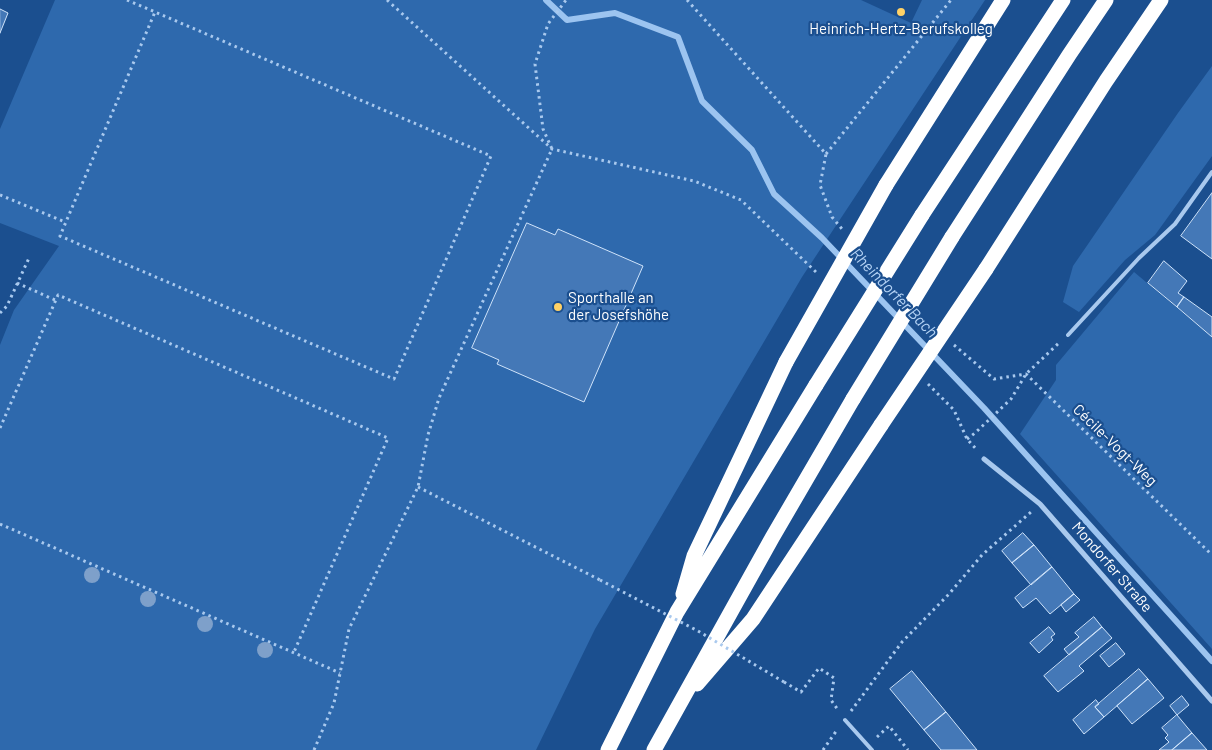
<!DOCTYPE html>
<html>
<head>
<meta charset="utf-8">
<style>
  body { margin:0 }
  canvas { display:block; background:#1b4f8f }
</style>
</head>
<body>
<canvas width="1212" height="750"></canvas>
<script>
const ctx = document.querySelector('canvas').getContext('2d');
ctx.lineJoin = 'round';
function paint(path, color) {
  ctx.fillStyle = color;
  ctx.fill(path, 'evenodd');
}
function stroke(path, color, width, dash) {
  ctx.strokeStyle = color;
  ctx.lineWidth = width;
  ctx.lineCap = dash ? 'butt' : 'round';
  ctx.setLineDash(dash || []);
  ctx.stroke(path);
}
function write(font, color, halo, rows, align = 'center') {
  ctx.font = font + ' Barlow,sans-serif';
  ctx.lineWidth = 4.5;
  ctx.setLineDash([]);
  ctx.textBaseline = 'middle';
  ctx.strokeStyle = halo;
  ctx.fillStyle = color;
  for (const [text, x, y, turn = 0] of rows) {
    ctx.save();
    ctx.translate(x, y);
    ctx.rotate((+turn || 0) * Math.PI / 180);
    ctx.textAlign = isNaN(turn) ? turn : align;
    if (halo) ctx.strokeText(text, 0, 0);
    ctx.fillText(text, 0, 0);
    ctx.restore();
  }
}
paint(new Path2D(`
  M55,0H861L911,23L922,0H985L802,277L595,629L536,750H0V345L14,310L59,246L0,223V129Z
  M1212,66V156L1155,235L1125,260L1079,312L1063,302L1073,266L1178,113Z
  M1134,272L1212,337V649L1020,434L1056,380V365Z`), '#2e69ad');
stroke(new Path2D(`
  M546,0L567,20L615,13L678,37L702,101L752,150L774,194L822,238L984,408L1212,661`), '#9cc4f0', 6);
const building = new Path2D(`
  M0,9L8,13L0,33Z
  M1212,193V259L1181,236Z
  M527,223L555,235L558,229L643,266L584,402L497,364L499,360L472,348Z
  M1164,261L1187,281L1178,293L1184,297L1177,307L1148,283Z
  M1184,297L1212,317V337L1177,307Z
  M1023,533L1034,545L1012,563L1002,551Z
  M1034,545L1052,567L1031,585L1012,563Z
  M1052,567L1074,594L1050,614L1036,598L1023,608L1015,598Z
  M1074,594L1080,600L1066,612L1061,605Z
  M1094,617L1102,627L1069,655L1064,649L1079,637L1075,633Z
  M1049,627L1055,634L1051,637L1053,640L1039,653L1030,643Z
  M1102,627L1112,638L1079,666L1084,671L1058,692L1044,676Z
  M1116,643L1125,654L1109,667L1100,656Z
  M1139,669L1148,679L1104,717L1095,707Z
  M912,671L946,712L924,730L890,689Z
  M1148,679L1164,698L1132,724L1117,706Z
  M1182,696L1189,705L1177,715L1170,706Z
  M1096,700L1099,704L1095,707L1104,717L1084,734L1073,720Z
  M946,712L977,750H941L924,730Z
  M1177,715L1192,733L1172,750H1159L1169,742L1165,738L1168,735L1162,728Z
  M1192,733L1207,750H1172Z`);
paint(building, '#4478b7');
stroke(building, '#cfe3fa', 1);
stroke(new Path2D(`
  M127,0L491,156L394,379L60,236L155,12
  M387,0L552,149L694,181L741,200L817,273
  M687,0L826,154L820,185L832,217L842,229
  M826,154L951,0
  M0,195L65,222
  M17,283L55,300
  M0,313L7,306L29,258
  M954,345L994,379L1026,374L1212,555
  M928,384L954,410L967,439L977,450
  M0,428L58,295L388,438L294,652
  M967,439L975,433L1011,399L1026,374L1060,342
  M418,487L600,580
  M0,524L340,673
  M784,682L801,692L819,668L834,678L831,700L838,710
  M851,711L902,642L949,594L982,555L1031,512
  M877,737L889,726L908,750
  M314,750L334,703L349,629L418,487L428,435L439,398L552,149L543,129L535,64L548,24L566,0
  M823,750L837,730`), '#a9c9ee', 3, [2.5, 4]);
stroke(new Path2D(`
  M1068,335L1139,258L1175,224L1212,172
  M845,720L872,750`), '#a9c9ee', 4);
stroke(new Path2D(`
  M984,459L1040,504L1212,701`), '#a9c9ee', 5);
stroke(new Path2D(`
  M886,185L1003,0
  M922,215L1063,0
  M952,237L1069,55L1106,0
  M986,269L1106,81L1161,0
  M683,594L694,556L786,362
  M697,684L753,619L881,425
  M608,750L677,612L816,385
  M654,750L772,538L853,399`), '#fff', 15);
stroke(new Path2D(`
  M600,580L698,631L784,682`), '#a9c9ee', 3, [2.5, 4]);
stroke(new Path2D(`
  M786,362L886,185
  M816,385L922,215
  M853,399L952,237
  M881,425L986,269`), '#fff', 15);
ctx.fillStyle = '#7ea0ca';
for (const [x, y] of [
  [92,575],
  [148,599],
  [205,624],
  [265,650]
]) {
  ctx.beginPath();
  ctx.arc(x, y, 8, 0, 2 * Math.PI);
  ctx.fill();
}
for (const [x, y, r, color] of [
  [901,12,5,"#ffd166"],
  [558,307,5,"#ffd166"]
]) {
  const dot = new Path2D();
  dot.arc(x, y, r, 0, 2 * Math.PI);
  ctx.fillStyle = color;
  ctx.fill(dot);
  stroke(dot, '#1b4f8f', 2);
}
write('15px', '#fff', '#1b4f8f', [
  ["Heinrich-Hertz-Berufskolleg",901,29],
  ["Sporthalle an",568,298,"left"],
  ["der Josefshöhe",568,315,"left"]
]);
write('15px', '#fff', '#1b4f8f', [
  ["Cécile-Vogt-Weg",1115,445,44],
  ["Mondorfer Straße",1112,567,49]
]);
write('italic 16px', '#b5d3f5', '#1b4f8f', [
  ["Rheindorfer Bach",894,293,46]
]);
</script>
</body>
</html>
